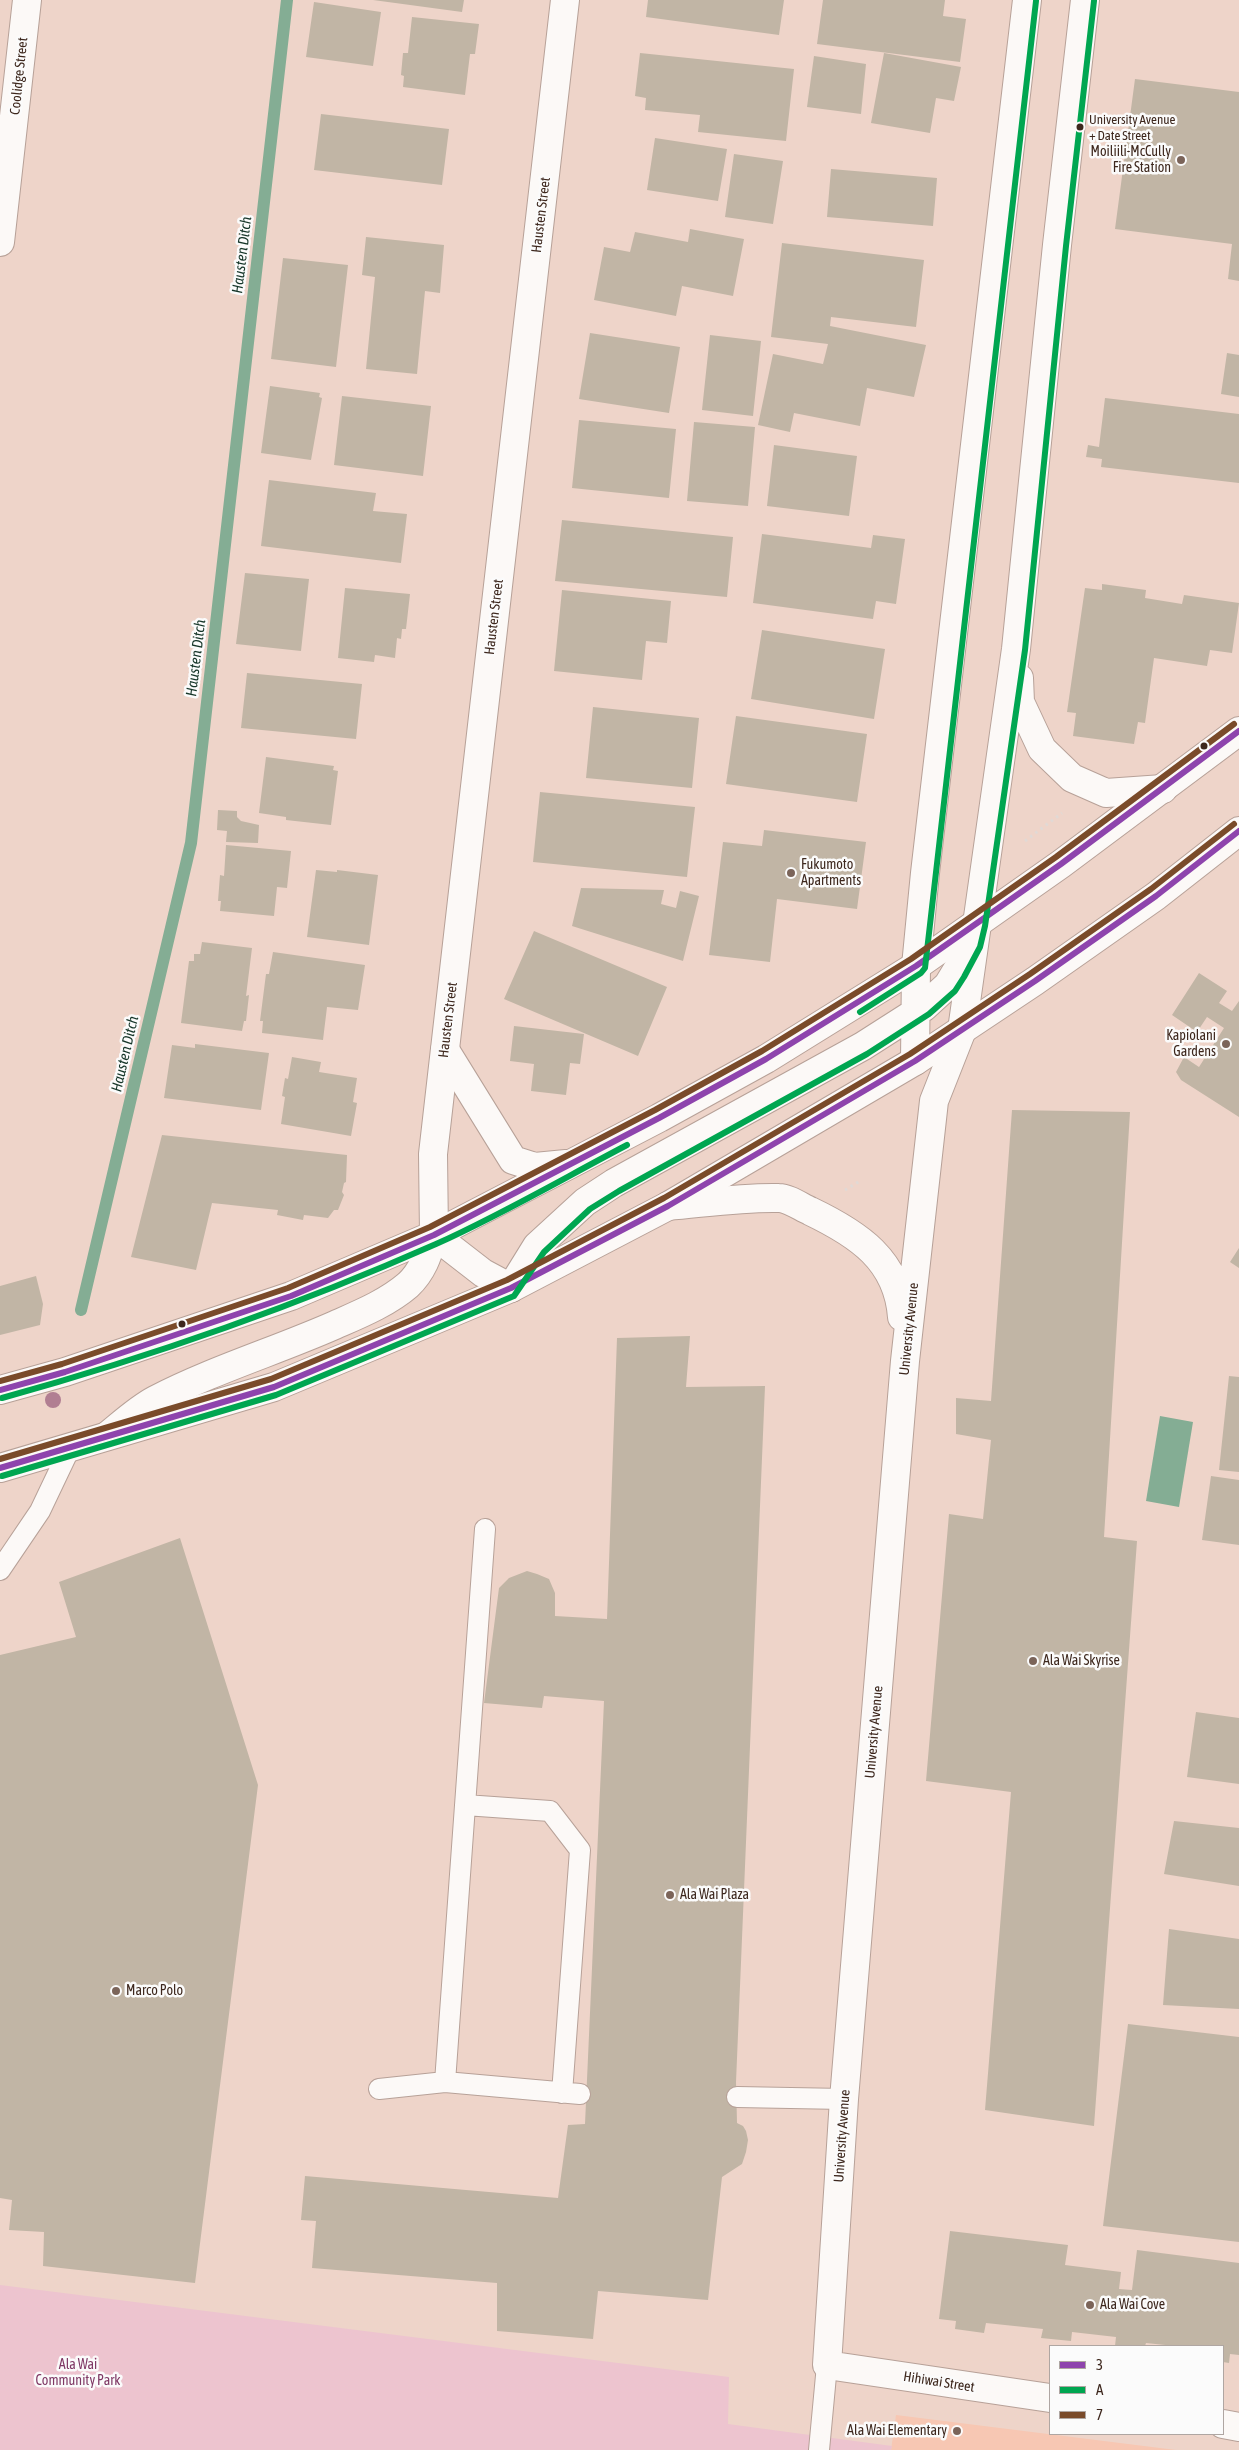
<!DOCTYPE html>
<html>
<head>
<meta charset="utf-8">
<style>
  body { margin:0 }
  #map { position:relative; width:1239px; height:2450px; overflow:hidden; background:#eed4c9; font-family:"Asap Condensed",sans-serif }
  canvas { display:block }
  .legend { position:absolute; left:1049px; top:2345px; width:175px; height:90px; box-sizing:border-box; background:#fbfbfb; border:1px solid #afa6a2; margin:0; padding:6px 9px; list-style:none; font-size:15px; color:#3d271d }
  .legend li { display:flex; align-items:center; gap:10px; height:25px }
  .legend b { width:25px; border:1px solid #afa6a2 }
</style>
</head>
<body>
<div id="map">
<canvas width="1239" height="2450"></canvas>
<ul class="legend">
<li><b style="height:6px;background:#8e44ad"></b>3</li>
<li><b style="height:6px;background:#00a651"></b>A</li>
<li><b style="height:6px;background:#7a4b2a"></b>7</li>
</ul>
</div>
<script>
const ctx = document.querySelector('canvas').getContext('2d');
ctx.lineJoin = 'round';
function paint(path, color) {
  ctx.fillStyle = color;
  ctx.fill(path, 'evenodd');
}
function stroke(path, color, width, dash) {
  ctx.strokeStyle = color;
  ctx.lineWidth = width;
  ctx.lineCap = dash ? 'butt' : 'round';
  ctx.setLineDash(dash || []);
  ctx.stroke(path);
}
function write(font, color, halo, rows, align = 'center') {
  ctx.font = font + ' "Asap Condensed",sans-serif';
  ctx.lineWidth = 5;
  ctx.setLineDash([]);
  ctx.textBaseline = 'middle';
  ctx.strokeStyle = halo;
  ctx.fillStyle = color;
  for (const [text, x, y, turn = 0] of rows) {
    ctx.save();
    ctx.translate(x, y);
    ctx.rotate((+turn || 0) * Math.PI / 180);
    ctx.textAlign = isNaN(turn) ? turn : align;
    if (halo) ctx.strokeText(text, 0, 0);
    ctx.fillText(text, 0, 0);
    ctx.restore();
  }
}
paint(new Path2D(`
  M896,2415L1176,2450H891Z`), '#f7c7b3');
paint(new Path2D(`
  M0,2285L729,2377L728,2424L892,2446L891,2450H0Z`), '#edc4cf');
paint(new Path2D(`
  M1160,1416L1193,1422L1179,1507L1146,1501Z`), '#84ad94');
stroke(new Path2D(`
  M81,1310L191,843L287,0`), '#84ad94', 12);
paint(new Path2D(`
  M373,0H464L462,12Z
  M648,0H784L779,35L646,17Z
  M823,0H945L943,16L966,19L960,62L817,44Z
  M314,2L381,12L373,66L306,57Z
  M412,17L479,24L475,54H470L465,95L403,87L404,76L401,75L403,53H408Z
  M640,53L794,69L786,141L698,132L700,115L645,110L646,98L635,96Z
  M884,53L961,67L954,101L936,98L930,133L871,123Z
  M814,56L866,64L861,114L807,107Z
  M1135,79L1239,92V281L1228,279L1232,244L1115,229Z
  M321,114L449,129L442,185L314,170Z
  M655,138L727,149L718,201L647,190Z
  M734,154L783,161L773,224L725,217Z
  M831,169L937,178L933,226L827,217Z
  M690,229L744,239L733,296L682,286L676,316L594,300L604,247L630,252L635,232L688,242Z
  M366,237L444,245L440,293L425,291L417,374L366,369L375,277L362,275Z
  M782,243L924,260L916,327L831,317L830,326L926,345L914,397L867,388L860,426L794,413L790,432L758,425L773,354L823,364L828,344L771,337Z
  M283,258L348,265L336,367L271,359Z
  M590,333L680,347L669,413L579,399Z
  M710,335L761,341L753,416L702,410Z
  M1227,353L1239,355V397L1221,394Z
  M270,386L320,393L319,397L322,398L311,460L261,453Z
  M342,396L431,406L423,476L334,465Z
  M1105,398L1239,414V483L1101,467L1102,459L1086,457L1088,445L1099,447Z
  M579,420L676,429L669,498L572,488Z
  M694,422L755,427L748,506L687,501Z
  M774,445L857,456L849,516L767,506Z
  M269,480L376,493L373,511L407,514L401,563L261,546Z
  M562,520L733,537L727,597L555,581Z
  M762,534L871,548L873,535L905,539L896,604L876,601L873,619L753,603Z
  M245,573L309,579L301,651L236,644Z
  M1102,584L1146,590L1145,598L1182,604L1184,595L1239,603L1232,653L1210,650L1207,666L1154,658L1145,723L1138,722L1134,744L1073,736L1076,713L1067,712L1085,588L1102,590Z
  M345,588L410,594L406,629H402L401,639L397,638L395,658L375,655L374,662L338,658Z
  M562,590L671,601L667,643L646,641L642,680L554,671Z
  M762,630L885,649L874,719L751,699Z
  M247,673L362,684L356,739L241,728Z
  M593,707L699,718L692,788L586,778Z
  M736,716L867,734L857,802L726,784Z
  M266,757L334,766L333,770L338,771L331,825L286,820V817L259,813Z
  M540,792L695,807L687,877L533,862Z
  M218,810L237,811V817L241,821L259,825L258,843L226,842L227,831L217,830Z
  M764,830L866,842L857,909L777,899L770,962L709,955L723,842L762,846Z
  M226,845L291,851L287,888L277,887L274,916L220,911L221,901H218L220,875L224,876Z
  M316,870L337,872V870L378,875L369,945L307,937Z
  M581,888L664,890L661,904L676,908L680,891L699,896L683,961L572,926Z
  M534,931L667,987L638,1056L504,999Z
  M202,942L252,948L246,996L249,995L246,1021H244L242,1031L181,1023L189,961H194V954H200Z
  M273,952L365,965L358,1010L327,1007L323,1040L262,1033L263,1021H260L266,974H269Z
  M1199,973L1227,991L1219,1003L1232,1011L1239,1001V1117L1181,1080L1176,1072L1184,1057L1199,1067L1224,1028L1207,1017L1197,1032L1172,1015Z
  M514,1026L584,1034L580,1064L570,1063L566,1095L531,1091L534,1064L510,1061Z
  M195,1044L269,1053L261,1110L164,1098L172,1045L195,1048Z
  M292,1057L321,1062L319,1072L357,1078L353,1102L357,1103L351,1136L281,1124L285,1097L282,1096L285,1078L288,1079Z
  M1012,1110L1130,1112L1104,1537L1137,1541L1094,2126L985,2110L1011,1792L926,1781L949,1514L983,1519L991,1440L956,1434V1398L991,1401Z
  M162,1135L347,1155L346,1182L344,1183L342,1192L344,1195L338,1210H334L328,1218L304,1215L303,1220L277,1215L278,1210L212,1203L196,1270L131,1257Z
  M1239,1248V1268L1230,1262Z
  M36,1276L43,1304L40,1325L0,1335V1286Z
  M690,1336L686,1387L765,1386L736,2082L737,2123L743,2126L746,2131L748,2140L746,2152L742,2164L722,2177L708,2300L598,2291L593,2339L497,2331V2283L312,2268L316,2221L301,2220L305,2176L558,2198L568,2125L585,2124L604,1701L544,1696L542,1708L484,1703L499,1588L509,1578L527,1571L537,1574L549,1579L555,1593V1616L607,1619L617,1338Z
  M1229,1376L1239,1377V1472L1219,1470Z
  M1211,1476L1239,1480V1545L1202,1540Z
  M180,1538L258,1785L195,2283L43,2266L44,2232L9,2230L12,2200L0,2198V1655L76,1637L59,1582Z
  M1196,1712L1239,1718V1784L1187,1777Z
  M1174,1821L1239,1828V1886L1164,1874Z
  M1169,1929L1239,1939V2009L1163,2005Z
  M1128,2024L1239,2037V2242L1103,2226Z
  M950,2231L1068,2245L1065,2265L1121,2272L1119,2289L1132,2290L1137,2250L1239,2263V2355L1230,2354L1229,2363L1223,2362V2346H1175L1146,2343L1145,2346H1115L1116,2337L1072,2332L1071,2341L1041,2338L1043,2329L986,2323L984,2333L955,2329L956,2321L939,2319Z`), '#c1b5a5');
const service = new Path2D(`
  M485,1529L445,2082L580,2094
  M0,1570L40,1511L70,1448
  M465,1805L550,1811L580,1850L562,2093
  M379,2089L445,2082
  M737,2097L844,2099
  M819,2450L827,2365`);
const minor = new Path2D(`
  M0,242L27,0
  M962,1030L934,1101L905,1361L844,2099L827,2365L1050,2398
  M668,1206C704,1203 742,1197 779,1198C788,1198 801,1207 810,1211C858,1234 898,1260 902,1317
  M434,1235L433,1154L565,0
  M1223,2424L1239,2427`);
const tertiary = new Path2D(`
  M107,1436C122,1424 138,1409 155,1400C213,1370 276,1351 335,1325C360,1314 387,1303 408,1285C423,1271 428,1254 434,1235L483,1273L511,1288`);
const secondary = new Path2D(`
  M1019,678L1020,702L1042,749L1072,778L1106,793L1163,789
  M962,1030L1016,649L1057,245L1085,0
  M915,1061L916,966L925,873L1027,0
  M511,1288L537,1246L585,1202L614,1183L863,1046L924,1007L948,985L968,952`);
const primary = new Path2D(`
  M445,1050L513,1160L535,1167L566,1164
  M0,1390L65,1372L291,1296L434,1235L659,1118L766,1059L916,966L1061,864L1239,731
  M0,1468L274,1387L511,1288L668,1206L915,1061L1035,981L1156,896L1239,831`);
stroke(service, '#b7a198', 22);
stroke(minor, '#b7a198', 30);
stroke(tertiary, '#b7a198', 30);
stroke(secondary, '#b7a198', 30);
stroke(primary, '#b7a198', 30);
stroke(new Path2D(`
  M1025,841L1062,813
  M845,1190L860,1181`), '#e1d9d5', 3, [2.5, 4]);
stroke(service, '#fcf9f7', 20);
stroke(minor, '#fcf9f7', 28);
stroke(tertiary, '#fcf9f7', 28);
stroke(secondary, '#fcf9f7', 28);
stroke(primary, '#fcf9f7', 28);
stroke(new Path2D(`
  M0,1390L65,1372L291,1296L434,1235L659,1118L766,1059L916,966L1061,864L1239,731
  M0,1468L274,1387L511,1288L668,1206L915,1061L1035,981L1156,896L1239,831`), '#8e44ad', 6);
stroke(new Path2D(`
  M860,1012L921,973L925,968L1036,1
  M2,1398C150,1357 296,1306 436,1244C501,1215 564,1178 627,1145
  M2,1476L276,1395L514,1296L544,1252L590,1209L619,1191L867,1054L929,1014L955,991L964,977L980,947L985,926L1025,650L1066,246L1094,1`), '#00a651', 6);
stroke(new Path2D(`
  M0,1381L62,1364L288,1288L430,1227L655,1110L762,1051L911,959L1056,857L1234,724
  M0,1459L271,1379L507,1280L664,1198L910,1054L1030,974L1151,889L1234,824`), '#7a4b2a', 6);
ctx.fillStyle = '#b17e92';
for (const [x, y] of [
  [53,1400]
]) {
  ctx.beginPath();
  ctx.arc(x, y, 8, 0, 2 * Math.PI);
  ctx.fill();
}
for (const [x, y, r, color] of [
  [1080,127,4.5,"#3d271d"],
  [1181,160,5,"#7b6459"],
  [1204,746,4.5,"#3d271d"],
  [791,873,5,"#7b6459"],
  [1226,1044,5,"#7b6459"],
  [182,1324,4.5,"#3d271d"],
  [1033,1661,5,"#7b6459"],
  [670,1895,5,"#7b6459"],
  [116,1991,5,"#7b6459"],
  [1090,2305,5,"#7b6459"],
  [957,2431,5,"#7b6459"]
]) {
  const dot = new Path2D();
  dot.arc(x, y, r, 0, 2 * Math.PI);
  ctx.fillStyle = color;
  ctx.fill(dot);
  stroke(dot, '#fbfbfb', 2);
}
write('13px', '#3d271d', '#fbfbfb', [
  ["University Avenue",1089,120],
  ["+ Date Street",1089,136]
], 'left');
write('14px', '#3d271d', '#fbfbfb', [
  ["Coolidge Street",19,76,-84],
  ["Hausten Street",541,215,-83],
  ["Hausten Street",494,617,-83],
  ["Hausten Street",448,1020,-83],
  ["University Avenue",909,1329,-84],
  ["University Avenue",874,1732,-85],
  ["University Avenue",842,2136,-86],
  ["Hihiwai Street",939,2382,9]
]);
write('14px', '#3d271d', '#fbfbfb', [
  ["Moiliili-McCully",1171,152,"right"],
  ["Fire Station",1171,168,"right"],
  ["Fukumoto",801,865],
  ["Apartments",801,881],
  ["Kapiolani",1216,1036,"right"],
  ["Gardens",1216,1052,"right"],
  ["Ala Wai Skyrise",1043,1661],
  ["Ala Wai Plaza",680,1895],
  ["Marco Polo",126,1991],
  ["Ala Wai Cove",1100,2305],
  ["Ala Wai Elementary",947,2431,"right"]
], 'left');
write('14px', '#7f3865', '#fbfbfb', [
  ["Ala Wai",78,2365],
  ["Community Park",78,2381]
]);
write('italic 15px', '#153528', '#fbfbfb', [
  ["Hausten Ditch",242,255,-83],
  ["Hausten Ditch",196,658,-83],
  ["Hausten Ditch",125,1054,-77]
]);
</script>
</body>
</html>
